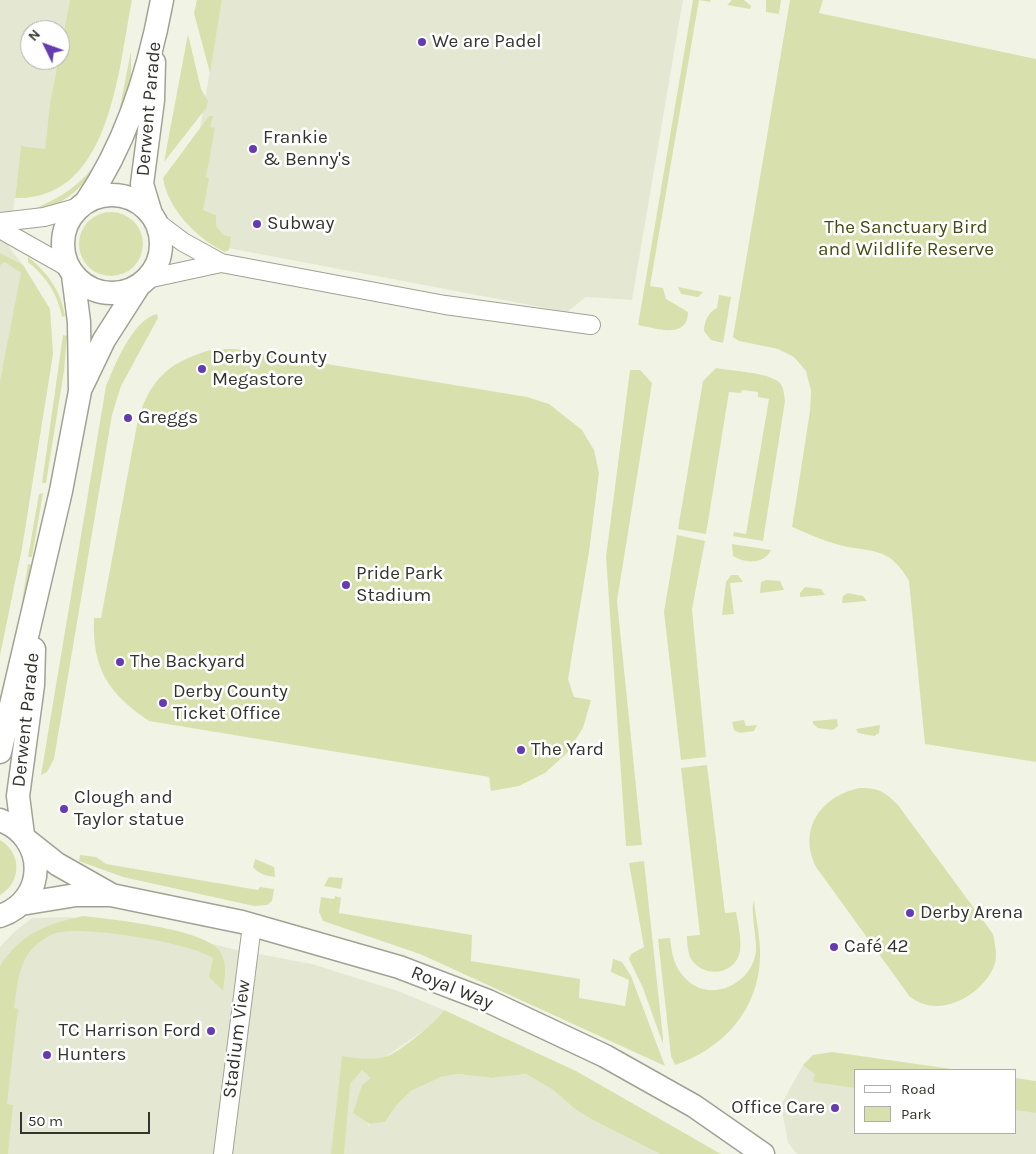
<!DOCTYPE html>
<html>
<head>
<meta charset="utf-8">
<style>
  body { margin:0 }
  #map { position:relative; width:1036px; height:1154px; overflow:hidden; background:#f1f4e5; font-family:Karla,sans-serif }
  canvas { display:block }
  .legend { position:absolute; left:854px; top:1069px; width:162px; height:65px; box-sizing:border-box; background:#fff; border:1px solid #adaeab; margin:0; padding:6px 9px; list-style:none; font-size:15px; color:#33342e }
  .legend li { display:flex; align-items:center; gap:10px; height:25px }
  .legend b { width:25px; border:1px solid #adaeab }
  .north { position:absolute; left:20px; top:20px; width:50px; height:50px; box-sizing:border-box; background:#fff; border:1px solid #adaeab; border-radius:50%; rotate:312deg; font-size:14px; font-weight:700; line-height:20px; text-align:center; color:#33342e }
  .north::after { content:''; display:block; margin:auto; width:18px; height:22px; background:#663bb2; clip-path:polygon(50% 0,100% 100%,50% 72%,0 100%) }
  .scale { position:absolute; left:20px; top:1112px; width:130px; height:22px; box-sizing:border-box; border:2px solid #33342e; border-top:0; padding-left:6px; font-size:15px; line-height:18px; white-space:nowrap; color:#33342e; -webkit-text-stroke:4px #fff; paint-order:stroke }
</style>
</head>
<body>
<div id="map">
<canvas width="1036" height="1154"></canvas>
<ul class="legend">
<li><b style="height:6px;background:#fff"></b>Road</li>
<li><b style="height:14px;background:#d8e1ae"></b>Park</li>
</ul>
<div class="north">N</div>
<div class="scale">50 m</div>
</div>
<script>
const ctx = document.querySelector('canvas').getContext('2d');
ctx.lineJoin = 'round';
function paint(path, color) {
  ctx.fillStyle = color;
  ctx.fill(path, 'evenodd');
}
function stroke(path, color, width, dash) {
  ctx.strokeStyle = color;
  ctx.lineWidth = width;
  ctx.lineCap = dash ? 'butt' : 'round';
  ctx.setLineDash(dash || []);
  ctx.stroke(path);
}
function write(font, color, halo, rows, align = 'center') {
  ctx.font = font + ' Karla,sans-serif';
  ctx.lineWidth = 5;
  ctx.setLineDash([]);
  ctx.textBaseline = 'middle';
  ctx.strokeStyle = halo;
  ctx.fillStyle = color;
  for (const [text, x, y, turn = 0] of rows) {
    ctx.save();
    ctx.translate(x, y);
    ctx.rotate((+turn || 0) * Math.PI / 180);
    ctx.textAlign = isNaN(turn) ? turn : align;
    if (halo) ctx.strokeText(text, 0, 0);
    ctx.fillText(text, 0, 0);
    ctx.restore();
  }
}
paint(new Path2D(`
  M0,0H70L60,52V30H30V60H58L50,102L45,150L21,147L9,247L23,265L50,309L53,354L22,548L0,655Z
  M222,0H683L632,300L586,297L567,312L217,246L184,221Z
  M69,917L156,930L233,949L312,964L398,991L444,1010L430,1026L387,1056L368,1127L370,1124L385,1122L395,1107L411,1091L441,1077L458,1074L492,1078L526,1074L553,1090L575,1109L591,1119L660,1154H0V947L13,933L32,918Z
  M813,1055L855,1070V1133H1015V1079L1036,1082V1154H797L788,1143L781,1105L803,1065Z`), '#e4e8d3');
paint(new Path2D(`
  M70,0H132C118,69 111,201 15,198L21,146L45,149L50,102Z
  M197,0H222L210,73L194,13Z
  M693,0H711L710,2L699,0L650,286L663,288L666,299L688,312C688,340 655,328 638,325Z
  M732,0H744L751,6L750,9L727,5Z
  M766,0H781L779,14L766,12Z
  M790,0H823L819,13L1036,59V762L925,744L909,581C888,544 871,554 836,544C821,540 807,533 792,527L810,411L811,391L806,371L794,357L778,349L739,341L733,337Z
  M188,34L201,89L208,101L207,107L164,162Z
  M131,51V77L121,113L119,112Z
  M209,116H213L210,127L215,128L206,177L209,178L203,210L216,215V226L223,235L231,237L229,250L225,252C198,240 167,208 163,178Z
  M102,156C84,188 69,201 34,214V209C66,195 81,184 102,156Z
  M79 244a32 32 0 1 1 64 0a32 32 0 1 1-64 0Z
  M0,253L23,265L50,309L53,354L22,548L0,655V381L21,273L5,262L1,264L0,267Z
  M28,257C48,273 61,291 65,316L62,317C58,295 46,276 28,262Z
  M678,287L703,292L698,297L681,294Z
  M719,295L731,297L723,343L711,340L704,331C704,322 708,312 717,308Z
  M157,314L158,318L121,386L112,415L54,759L47,772L41,775L106,386C115,365 132,320 157,314Z
  M63,335L67,336L64,371L46,483H42Z
  M214,349H236L527,397L549,404L582,430L594,450L599,473L589,552L568,679L574,697L591,700L583,728L567,753L545,773L519,786L491,791L489,777L149,721C108,693 92,669 94,618H101L138,419C152,376 171,361 214,349Z
  M716,368C731,371 767,372 779,382C784,387 784,394 785,401L763,541L733,536L734,532L746,534L769,399L758,397V392L742,390L741,393L729,392L706,534L678,529L703,381Z
  M630,370H640L652,383L617,601L642,845L626,846L606,557Z
  M43,493L32,557H28L39,494Z
  M677,535L705,541L692,609L706,757L681,760L664,612Z
  M732,544L771,550C765,564 745,564 733,556Z
  M28,564L32,565L21,608Z
  M731,575H738L743,582L730,583L734,614L722,615L726,582Z
  M767,580L780,581L784,590L760,593L761,582Z
  M805,587L821,589L825,595L800,597V593Z
  M848,593L863,596L867,601L842,603L843,596Z
  M837,719L838,726L833,730L818,728L813,724V721Z
  M744,720L746,726L757,725L754,731L740,733L734,730L732,722Z
  M880,725L879,733L874,736L858,733L856,729Z
  M707,765L725,913L736,912C738,924 743,943 739,955C732,976 702,977 691,959C688,953 687,944 687,936L700,935L681,768Z
  M859,788C877,787 886,792 898,805L993,934C995,944 998,956 994,966C985,990 951,1013 924,1004C919,1003 914,999 910,997L816,867C798,829 820,797 859,788Z
  M0,840C22,853 22,882 0,895Z
  M80,855L96,857L106,864L258,890L260,887L274,889L272,901L267,905L254,906L123,877L79,861Z
  M255,859L274,867L275,877C266,876 259,874 253,867Z
  M644,861L663,1038V1044L643,988L629,959L631,954L644,947L629,863Z
  M329,877L343,878L341,889L324,886Z
  M335,896L341,898L339,913L472,935L471,961L580,979L579,998L625,1006L629,980L611,972L613,959L622,962L631,976L665,1066L420,954L323,921L319,912L321,897L334,899Z
  M754,901C756,920 761,940 760,959C758,1010 723,1049 675,1065L671,1056L658,939L670,938C672,954 674,968 687,980C712,1004 754,982 756,950C757,938 750,909 754,901Z
  M83,916C111,919 203,929 219,950C228,962 225,977 223,991L209,977L213,958C188,942 85,926 56,933C50,935 41,941 36,945C18,961 18,985 14,1008L18,1009L7,1104L13,1105L8,1154H0V966C21,933 47,924 83,916Z
  M444,1010L576,1071L721,1154H660L591,1119L575,1109L553,1090L526,1074L492,1078L458,1074L441,1077L411,1091L395,1107L385,1122L370,1124L353,1113L362,1085L371,1078L362,1070L350,1084L344,1154H331L342,1056C355,1058 374,1061 388,1056C402,1050 436,1022 444,1010Z
  M832,1052L959,1070H855V1088L813,1082L815,1074L803,1065L813,1055Z
  M1015,1078L1036,1081V1113L1015,1110Z`), '#d8e1ae');
const minor = new Path2D(`
  M155,221L183,242L221,263L445,305L591,325
  M0,222L44,217L80,207
  M0,229L69,268
  M147,279L221,263
  M223,1154L252,925`);
const tertiary = new Path2D(`
  M63 244a49 49 0 1 1 98 0a49 49 0 1 1-98 0Z
  M86,202C127,142 149,71 162,0
  M151,214L142,184L153,100L154,62
  M82,386L104,340L138,287
  M0,752L61,491L80,391L79,322L73,275
  M0,820C47,837 48,900 0,916
  M23,835L18,796L33,685L34,649
  M28,841L57,864L110,894
  M21,904L76,895H111L242,922L399,967L488,1001L605,1056L694,1106L763,1154`);
stroke(minor, '#a0a294', 20);
stroke(tertiary, '#a0a294', 25);
stroke(minor, '#fff', 18);
stroke(tertiary, '#fff', 22);
for (const [x, y, r, color] of [
  [422,42,5,"#663bb2"],
  [253,149,5,"#663bb2"],
  [257,224,5,"#663bb2"],
  [202,369,5,"#663bb2"],
  [128,418,5,"#663bb2"],
  [346,585,5,"#663bb2"],
  [120,662,5,"#663bb2"],
  [163,703,5,"#663bb2"],
  [521,750,5,"#663bb2"],
  [64,809,5,"#663bb2"],
  [910,913,5,"#663bb2"],
  [834,947,5,"#663bb2"],
  [211,1031,5,"#663bb2"],
  [47,1055,5,"#663bb2"],
  [835,1108,5,"#663bb2"]
]) {
  const dot = new Path2D();
  dot.arc(x, y, r, 0, 2 * Math.PI);
  ctx.fillStyle = color;
  ctx.fill(dot);
  stroke(dot, '#fff', 2);
}
write('19px', '#33342e', '#fff', [
  ["We are Padel",432,42],
  ["Frankie",263,138],
  ["& Benny's",263,160],
  ["Subway",267,224],
  ["Derby County",212,358],
  ["Megastore",212,380],
  ["Greggs",138,418],
  ["Pride Park",356,574],
  ["Stadium",356,596],
  ["The Backyard",130,662],
  ["Derby County",173,692],
  ["Ticket Office",173,714],
  ["The Yard",531,750],
  ["Clough and",74,798],
  ["Taylor statue",74,820],
  ["Derby Arena",920,913],
  ["Café 42",844,947],
  ["TC Harrison Ford",201,1031,"right"],
  ["Hunters",57,1055],
  ["Office Care",825,1108,"right"]
], 'left');
write('19px', '#33342e', '#fff', [
  ["Derwent Parade",149,109,-85],
  ["Derwent Parade",26,720,-84],
  ["Royal Way",452,988,22],
  ["Stadium View",237,1039,-83]
]);
write('19px', '#454b12', '#fff', [
  ["The Sanctuary Bird",906,228],
  ["and Wildlife Reserve",906,250]
]);
</script>
</body>
</html>
